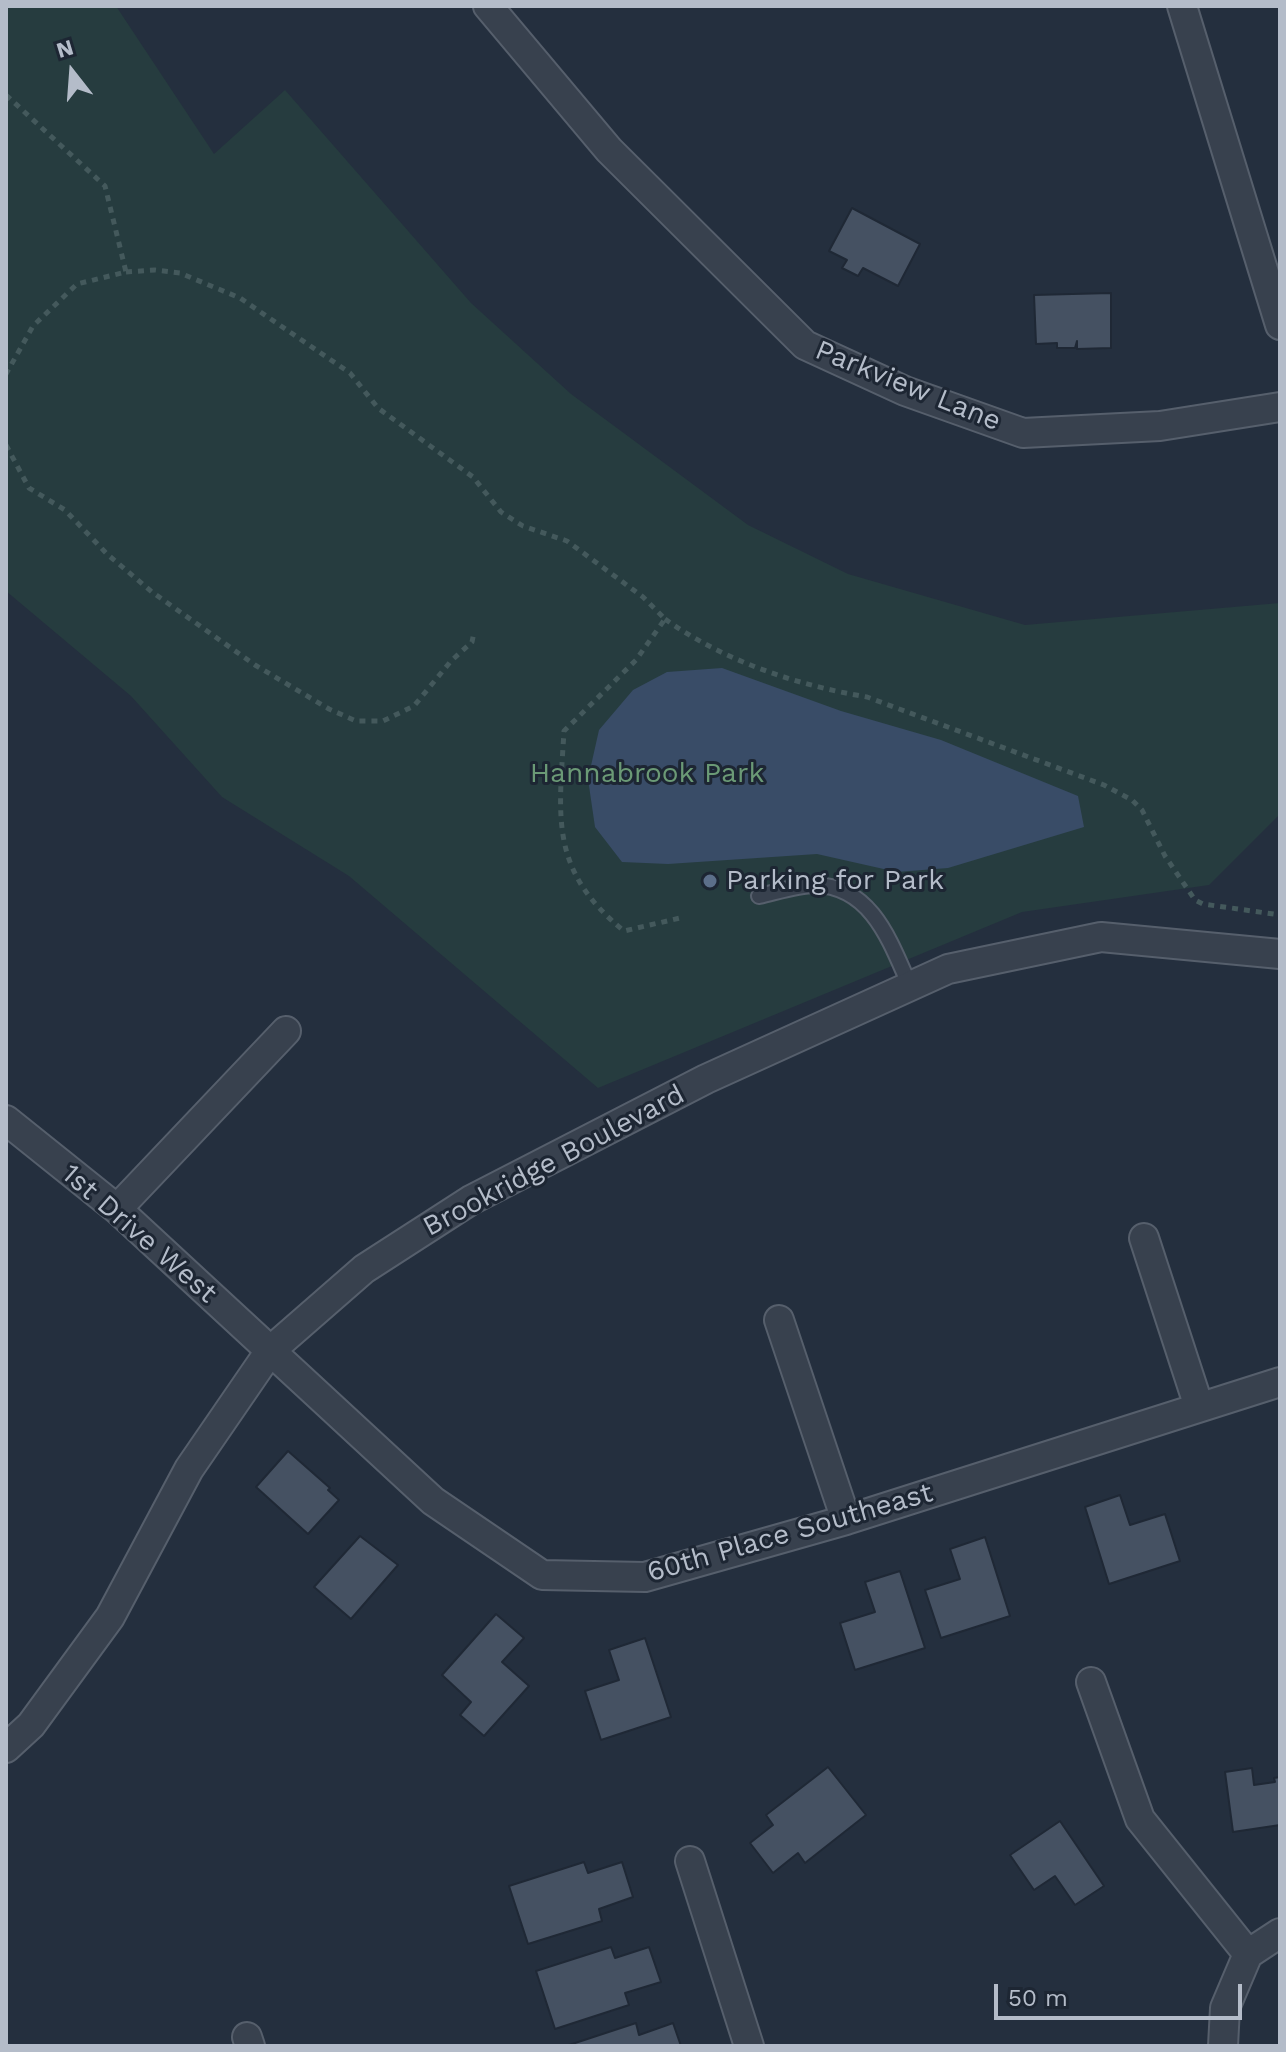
<!DOCTYPE html>
<html>
<head>
<meta charset="utf-8">
<style>
  body { margin:0 }
  #map { position:relative; width:1286px; height:2052px; overflow:hidden; background:#242f3e; font-family:"Work Sans",sans-serif }
  canvas { display:block }
  .frame { position:absolute; inset:0; border:8px solid #b4bcc9; pointer-events:none }
  .north { position:absolute; left:32px; top:32px; width:80px; height:80px; -webkit-text-stroke:6px #1d2633; paint-order:stroke; rotate:343deg; font-size:22px; font-weight:700; line-height:32px; text-align:center; color:#b4bcc9 }
  .north::after { content:''; display:block; margin:auto; width:28px; height:36px; background:#b4bcc9; clip-path:polygon(50% 0,100% 100%,50% 72%,0 100%) }
  .scale { position:absolute; left:994px; top:1984px; width:248px; height:36px; box-sizing:border-box; border:4px solid #b4bcc9; border-top:0; padding-left:10px; font-size:24px; line-height:28px; white-space:nowrap; color:#b4bcc9; -webkit-text-stroke:6px #1d2633; paint-order:stroke }
</style>
</head>
<body>
<div id="map">
<canvas width="1286" height="2052"></canvas>
<div class="frame"></div>
<div class="north">N</div>
<div class="scale">50 m</div>
</div>
<script>
const ctx = document.querySelector('canvas').getContext('2d');
ctx.lineJoin = 'round';
function paint(path, color) {
  ctx.fillStyle = color;
  ctx.fill(path, 'evenodd');
}
function stroke(path, color, width, dash) {
  ctx.strokeStyle = color;
  ctx.lineWidth = width;
  ctx.lineCap = dash ? 'butt' : 'round';
  ctx.setLineDash(dash || []);
  ctx.stroke(path);
}
function write(font, color, halo, rows, align = 'center') {
  ctx.font = font + ' "Work Sans",sans-serif';
  ctx.lineWidth = 6;
  ctx.setLineDash([]);
  ctx.textBaseline = 'middle';
  ctx.strokeStyle = halo;
  ctx.fillStyle = color;
  for (const [text, x, y, turn = 0] of rows) {
    ctx.save();
    ctx.translate(x, y);
    ctx.rotate((+turn || 0) * Math.PI / 180);
    ctx.textAlign = isNaN(turn) ? turn : align;
    if (halo) ctx.strokeText(text, 0, 0);
    ctx.fillText(text, 0, 0);
    ctx.restore();
  }
}
paint(new Path2D(`
  M6,6H116L214,154L285,90L471,303L571,394L748,525L848,574L1025,625L1280,603V814L1209,885L1022,912L598,1088L349,876L222,797L131,696L6,591Z`), '#263c3f');
paint(new Path2D(`
  M722,668L841,711L941,740L1078,796L1084,827L948,868L897,872L817,854L668,864L622,862L595,827L588,779L599,730L633,690L667,672Z`), '#394c67');
const building = new Path2D(`
  M852,208L920,244L898,286L863,268L858,276L842,268L847,260L829,251Z
  M1111,293V348L1077,349V341L1075,348H1057V343L1036,344L1034,295Z
  M288,1451L330,1488L328,1490L339,1500L308,1534L256,1487Z
  M1120,1495L1130,1525L1165,1514L1180,1561L1109,1584L1085,1507Z
  M360,1536L398,1565L351,1619L314,1587Z
  M985,1537L1010,1616L941,1638L925,1590L960,1579L950,1549Z
  M900,1571L925,1648L855,1670L840,1623L875,1612L865,1582Z
  M496,1614L524,1638L502,1662L529,1686L484,1736L460,1715L471,1702L442,1675Z
  M645,1638L671,1717L601,1740L585,1691L619,1680L609,1650Z
  M828,1767L866,1815L805,1863L798,1853L773,1873L750,1843L773,1825L766,1815Z
  M1252,1768L1254,1785L1275,1782L1274,1778L1280,1777V1825L1233,1832L1225,1772Z
  M1060,1821L1104,1886L1075,1905L1055,1876L1034,1890L1010,1855Z
  M584,1862L588,1873L622,1862L633,1897L599,1909L602,1921L528,1944L509,1886Z
  M611,1947L615,1958L649,1947L661,1982L625,1993L629,2005L555,2029L536,1971Z
  M636,2023L639,2035L673,2023L681,2046H566Z`);
paint(building, '#455162');
stroke(building, '#1f2835', 2);
const service = new Path2D(`
  M759,896C777,892 798,885 815,885C871,886 890,941 909,984`);
const minor = new Path2D(`
  M488,6L609,150L805,345L905,391L1023,433L1160,426L1280,407
  M1182,6L1280,325
  M6,1120L117,1209L433,1501L542,1575L645,1577L846,1520L1280,1382
  M117,1209L286,1031
  M1144,1238L1199,1407
  M779,1320L846,1520
  M1091,1682L1140,1819L1248,1954
  M6,1748L31,1725L110,1617L189,1469L270,1351L364,1269L471,1200L706,1079L948,969L1101,937L1280,954
  M690,1861L749,2046
  M1248,1954L1280,1933
  M247,2037L250,2046
  M1223,2046L1225,2008L1248,1954`);
stroke(service, '#565f6c', 18);
stroke(minor, '#565f6c', 32);
stroke(new Path2D(`
  M6,95L105,186L126,272L77,284L33,326L6,374
  M126,272L155,270L180,273L240,298L350,373L378,408L473,477L501,512L523,526L567,541L643,597L665,619L636,660L564,731C559,818 549,870 624,931L680,918
  M6,445L29,488L65,510L107,554L152,592L255,665L329,709L356,721H383L414,706L451,661L472,642L474,632
  M665,619C724,661 796,685 867,697L1104,785L1132,800L1142,810L1165,856L1195,900L1203,904L1280,915`), '#44595c', 5, [6, 6]);
stroke(service, '#38414e', 14);
stroke(minor, '#38414e', 28);
for (const [x, y, r, color] of [
  [710,881,8,"#5c6f8a"]
]) {
  const dot = new Path2D();
  dot.arc(x, y, r, 0, 2 * Math.PI);
  ctx.fillStyle = color;
  ctx.fill(dot);
  stroke(dot, '#1d2633', 3);
}
write('28px', '#b4bcc9', '#1d2633', [
  ["Parkview Lane",908,386,22],
  ["Brookridge Boulevard",554,1161,-28],
  ["1st Drive West",139,1234,41],
  ["60th Place Southeast",790,1533,-16]
]);
write('28px', '#6b9a76', '#1d2633', [
  ["Hannabrook Park",647,774]
]);
write('28px', '#b4bcc9', '#1d2633', [
  ["Parking for Park",726,881]
], 'left');
</script>
</body>
</html>
